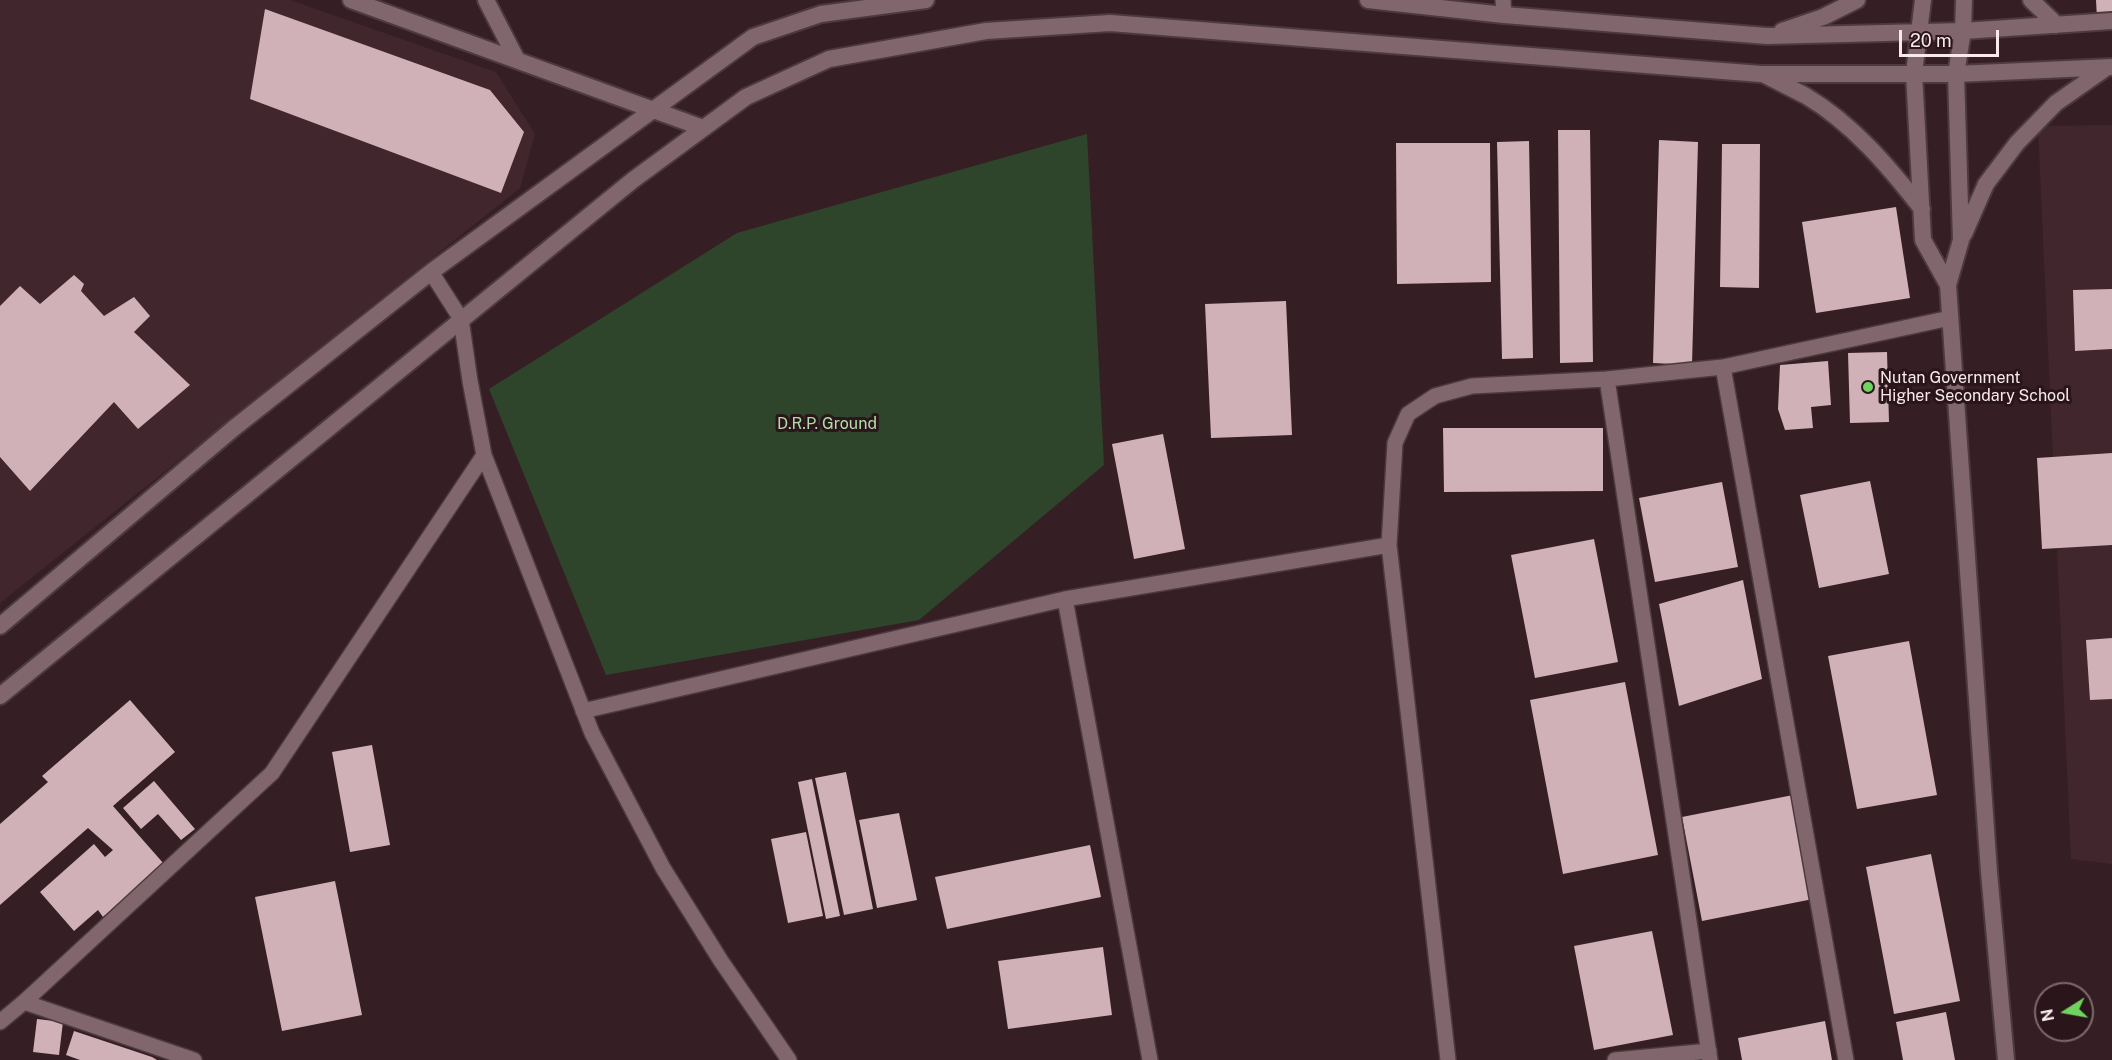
<!DOCTYPE html>
<html>
<head>
<meta charset="utf-8">
<style>
  body { margin:0 }
  #map { position:relative; width:2112px; height:1060px; overflow:hidden; background:#351f24; font-family:"Public Sans",sans-serif }
  canvas { display:block }
  .north { position:absolute; left:2034px; top:982px; width:60px; height:60px; box-sizing:border-box; background:#2a151b; border:2px solid #7d6a6f; border-radius:50%; rotate:259deg; font-size:16px; font-weight:700; line-height:24px; text-align:center; color:#f9e9ed }
  .north::after { content:''; display:block; margin:auto; width:21px; height:27px; background:#70d35f; clip-path:polygon(50% 0,100% 100%,50% 72%,0 100%) }
  .scale { position:absolute; left:1899px; top:30px; width:100px; height:27px; box-sizing:border-box; border:3px solid #f9e9ed; border-top:0; padding-left:8px; font-size:18px; line-height:21px; white-space:nowrap; color:#f9e9ed; -webkit-text-stroke:4px #2a151b; paint-order:stroke }
</style>
</head>
<body>
<div id="map">
<canvas width="2112" height="1060"></canvas>
<div class="north">N</div>
<div class="scale">20 m</div>
</div>
<script>
const ctx = document.querySelector('canvas').getContext('2d');
ctx.lineJoin = 'round';
function paint(path, color) {
  ctx.fillStyle = color;
  ctx.fill(path, 'evenodd');
}
function stroke(path, color, width, dash) {
  ctx.strokeStyle = color;
  ctx.lineWidth = width;
  ctx.lineCap = dash ? 'butt' : 'round';
  ctx.setLineDash(dash || []);
  ctx.stroke(path);
}
function write(font, color, halo, rows, align = 'center') {
  ctx.font = font + ' "Public Sans",sans-serif';
  ctx.lineWidth = 6;
  ctx.setLineDash([]);
  ctx.textBaseline = 'middle';
  ctx.strokeStyle = halo;
  ctx.fillStyle = color;
  for (const [text, x, y, turn = 0] of rows) {
    ctx.save();
    ctx.translate(x, y);
    ctx.rotate((+turn || 0) * Math.PI / 180);
    ctx.textAlign = isNaN(turn) ? turn : align;
    if (halo) ctx.strokeText(text, 0, 0);
    ctx.fillText(text, 0, 0);
    ctx.restore();
  }
}
paint(new Path2D(`
  M0,0H290L496,72L535,134L520,188L0,603Z
  M2112,125V864L2071,859L2038,126Z`), '#42262d');
paint(new Path2D(`
  M1087,134L1104,465L919,620L606,675L489,389L737,233Z`), '#2f452b');
paint(new Path2D(`
  M2096,0H2112V19H2097Z
  M265,9L490,90L524,132L501,193L250,99Z
  M1558,130H1590L1593,362L1560,363Z
  M1659,140L1698,142L1692,365L1653,363Z
  M1529,141L1533,358L1502,359L1497,142Z
  M1396,143H1490L1491,282L1397,284Z
  M1722,144H1760L1759,288L1720,287Z
  M1896,207L1910,298L1816,313L1802,222Z
  M74,275L84,284L81,291L104,316L134,297L150,316L134,332L190,385L138,429L114,402L30,491L0,457V306L20,286L40,304Z
  M2112,289V349L2075,351L2073,290Z
  M1286,301L1292,435L1211,438L1205,304Z
  M1887,352L1889,422L1850,423L1848,353Z
  M1828,361L1831,405L1811,407L1813,428L1785,430L1778,409L1780,365Z
  M1443,428H1603V491L1444,492Z
  M1163,434L1185,549L1134,559L1112,444Z
  M2112,453V545L2042,549L2037,458Z
  M1870,481L1889,574L1819,588L1800,495Z
  M1722,482L1738,567L1655,582L1639,498Z
  M1594,539L1618,662L1535,678L1511,555Z
  M1743,580L1762,679L1679,706L1659,604Z
  M2112,638V699L2090,700L2086,640Z
  M1909,641L1937,795L1857,809L1828,656Z
  M1625,682L1658,855L1563,874L1530,700Z
  M130,700L175,752L113,806L164,864L103,917L98,910L74,931L40,892L94,844L105,857L113,850L88,828L0,905V824L48,782L42,776Z
  M372,745L390,845L350,852L332,752Z
  M846,772L873,909L844,915L815,778Z
  M812,779L840,916L826,919L798,782Z
  M154,781L195,829L181,840L158,814L141,829L123,808Z
  M1793,795L1813,899L1702,921L1682,817Z
  M899,813L917,900L877,908L859,820Z
  M806,832L823,916L788,923L771,839Z
  M1090,845L1101,897L947,929L935,877Z
  M1931,854L1960,1001L1894,1014L1866,867Z
  M335,881L362,1015L282,1031L255,897Z
  M1652,931L1673,1035L1594,1050L1574,946Z
  M1103,947L1112,1015L1008,1029L998,961Z
  M1946,1012L1955,1060H1903L1896,1022Z
  M37,1019L63,1022L59,1055L33,1052Z
  M1825,1021L1832,1060H1742L1738,1038Z
  M74,1031L152,1057L157,1060H80L66,1055Z`), '#cfb1b7');
const service = new Path2D(`
  M1503,0L1504,15
  M431,272L461,319L470,381L484,455L592,733L663,868L721,961L789,1060
  M1723,367L1846,1060
  M1607,379L1710,1060
  M1065,599L1150,1060
  M583,711L1065,599L1389,545
  M24,1002L194,1060
  M0,1022L24,1002L272,773L484,455
  M1448,1060L1389,545L1395,443L1408,414L1435,396L1472,386L1607,379L1723,367L1950,318
  M1615,1060L1709,1051`);
const minor = new Path2D(`
  M486,0L517,60`);
const secondary = new Path2D(`
  M351,0L703,128
  M1368,0L1504,15L1767,36L1963,31L2112,21
  M1923,0L1914,73L1923,240L1948,285
  M1964,0L1963,31L1956,74L1961,240L1948,285L1989,872L2006,1060
  M2031,0L2057,25
  M1782,31L1823,17L1857,0
  M1765,75C1778,82 1793,89 1806,96C1853,124 1889,167 1922,209
  M1964,234L1986,184L2017,143L2056,103L2106,68
  M0,626L234,428L431,272L753,37L821,14L926,0
  M0,696L633,180L746,97L829,59L986,31L1110,23L1761,74H1956L2112,67`);
stroke(service, '#4c3a3e', 18);
stroke(minor, '#4c3a3e', 20);
stroke(secondary, '#4c3a3e', 20);
stroke(service, '#81676d', 15);
stroke(minor, '#81676d', 16);
stroke(secondary, '#81676d', 16);
for (const [x, y, r, color] of [
  [1868,387,6,"#70d35f"]
]) {
  const dot = new Path2D();
  dot.arc(x, y, r, 0, 2 * Math.PI);
  ctx.fillStyle = color;
  ctx.fill(dot);
  stroke(dot, '#2a151b', 2);
}
write('16px', '#f9e9ed', '#2a151b', [
  ["Nutan Government",1880,378],
  ["Higher Secondary School",1880,396]
], 'left');
write('16px', '#b0dda8', '#2a151b', [
  ["D.R.P. Ground",827,424]
]);
</script>
</body>
</html>
